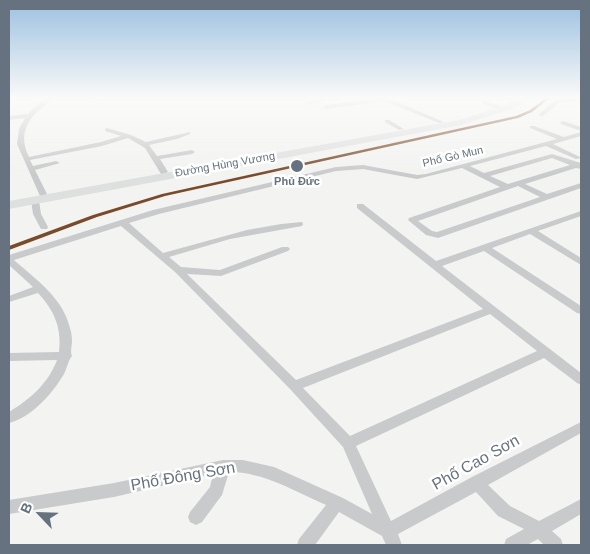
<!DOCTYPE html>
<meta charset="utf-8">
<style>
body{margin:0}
#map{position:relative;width:590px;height:554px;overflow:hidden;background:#f3f3f2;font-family:Arial,sans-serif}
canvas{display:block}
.frame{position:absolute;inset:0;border:10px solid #66727f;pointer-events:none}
.north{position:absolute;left:15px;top:489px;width:50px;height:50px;-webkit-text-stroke:4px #fff;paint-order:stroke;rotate:294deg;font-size:14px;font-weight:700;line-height:20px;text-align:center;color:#66727f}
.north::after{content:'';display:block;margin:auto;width:18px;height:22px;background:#66727f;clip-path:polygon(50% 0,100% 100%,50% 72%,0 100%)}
</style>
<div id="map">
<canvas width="590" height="554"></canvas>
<div class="frame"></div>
<div class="north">B</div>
</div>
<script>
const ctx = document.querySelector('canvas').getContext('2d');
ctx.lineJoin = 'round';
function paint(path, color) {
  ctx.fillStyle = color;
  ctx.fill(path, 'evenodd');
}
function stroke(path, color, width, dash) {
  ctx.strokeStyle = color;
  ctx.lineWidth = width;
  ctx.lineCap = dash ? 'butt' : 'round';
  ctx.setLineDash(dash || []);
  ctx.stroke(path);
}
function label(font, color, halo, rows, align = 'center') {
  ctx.font = font + ' Arial,sans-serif';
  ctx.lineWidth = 5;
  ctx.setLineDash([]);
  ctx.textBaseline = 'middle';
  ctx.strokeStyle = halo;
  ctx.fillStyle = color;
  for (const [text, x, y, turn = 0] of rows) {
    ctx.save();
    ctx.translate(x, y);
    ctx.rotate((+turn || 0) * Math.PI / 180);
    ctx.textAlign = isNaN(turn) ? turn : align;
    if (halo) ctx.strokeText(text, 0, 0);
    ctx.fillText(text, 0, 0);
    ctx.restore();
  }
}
const minor = new Path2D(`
 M49 98H55C34 113 15 128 29 157L101 142 121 136 105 131V129L107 128 131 135 146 142 190 132V134L177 139 149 145 157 156 192 150 195 152 192 154 160 159 168 172 164 174H161L145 148 128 138 102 146 30 160 33 166 56 161 60 163 35 170 47 194 43 196H40L17 144 19 129 25 118 9 120V116L28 114 38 104Z
 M91 98H98L102 100 99 102Z
 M322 98 326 99 307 105 304 103Z
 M379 98H388L444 122 439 123 384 101 326 109 323 107 326 105Z
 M505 98H512L517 100 514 102Z
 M581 98V101L560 102 543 116 538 115 557 99Z
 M485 101 500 106 501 107 498 109 483 104 482 103Z
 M385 120H389L404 129 399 130 385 122Z
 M563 121 581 127V131L561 124 560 123Z
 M530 126H534L564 137 581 132V136L553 144 580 157 581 158 576 159 546 146 470 166 484 173 552 154 581 163V169L576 168 525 184 547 194 581 183V188L438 238 426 235 408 220 409 218 500 187 462 168 417 179 363 169 336 171 159 214 129 223 163 253 247 230 281 224 302 222 303 224 302 226 230 239 169 257 181 267 220 270 282 247H288L290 249 288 251 221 276 187 274 296 380 483 309 357 208V204H363L436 261 581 211V216L538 231 581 258V265L530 234 492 248 581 306V314L577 313 484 251 442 266 581 373V385L577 383 544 358 356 446 391 521 472 477 581 422V433L488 485 510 506 539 521 581 499V514L552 531 561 539 563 545H544L538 539 527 545H504L506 539 524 529 498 516 476 492 398 534 402 545H386L382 536 339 512 315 545H297L299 539 326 505C294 491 264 472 229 472L222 495 202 522 196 525 190 522 188 517 190 512 210 487 213 474 114 497 9 514V500L114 483 223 460H243L274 467 343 498 372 514 343 447 290 389 175 272 121 226 14 260C34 278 62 297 69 325 71 330 72 336 72 341 72 346 70 351 72 356 68 361 67 368 64 374 52 394 32 417 9 423V412C30 399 48 384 57 360L9 361V353L59 352C62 328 54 310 38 293L9 302V296L33 287 9 265V255L153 210 336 167 363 165 417 175 426 174 557 139 530 128ZM552 158 570 165 508 184 490 176ZM518 186 540 197 437 232 432 231 418 221ZM490 314 537 351 350 436 303 388Z
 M32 198H38L39 200 41 214 48 227 47 229H41L33 214 31 200Z`);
const highway = new Path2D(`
 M521 98H531L512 109 461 125 9 209V201L459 120 506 105Z`);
const rail1 = new Path2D(`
 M546 98H550L532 112 518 118 165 196 97 217 9 250V246L93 215 162 194 516 116 530 110Z`);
const markers = [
 [297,166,7,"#66727f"]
];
const farStreetnames = [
 ["Phố Gò Mun",453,157,-13],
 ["Đường Hùng Vương",225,165,-10]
];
const farStopnames = [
 ["Phủ Đức",297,182]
];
const nearStreetnames = [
 ["Phố Cao Sơn",476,463,-29],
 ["Phố Đông Sơn",183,477,-10]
];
paint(minor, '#c9cacb');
paint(highway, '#dedfdf');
paint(rail1, '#7a4b2a');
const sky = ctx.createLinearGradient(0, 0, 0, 175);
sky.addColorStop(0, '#9cc0e0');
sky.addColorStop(0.56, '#fafaf9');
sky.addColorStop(1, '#fafaf900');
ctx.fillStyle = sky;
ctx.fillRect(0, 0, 590, 175);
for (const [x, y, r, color] of markers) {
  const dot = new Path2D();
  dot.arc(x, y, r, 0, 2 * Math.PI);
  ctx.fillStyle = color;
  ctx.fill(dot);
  stroke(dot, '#fff', 2);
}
label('11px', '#66727f', '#fff', farStreetnames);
label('bold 11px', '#66727f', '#fff', farStopnames);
label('16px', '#66727f', '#fff', nearStreetnames);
</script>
